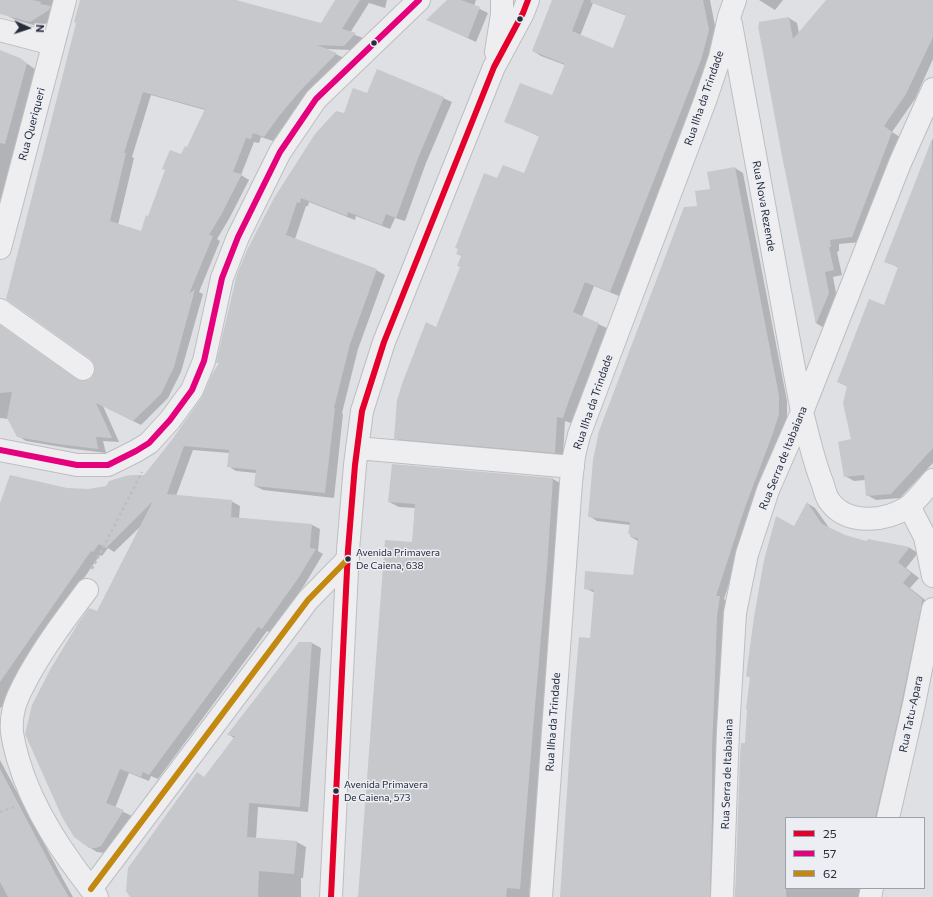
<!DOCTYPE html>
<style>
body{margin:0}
#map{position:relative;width:933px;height:897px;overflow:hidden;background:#dfe0e4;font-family:Commissioner,sans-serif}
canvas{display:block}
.legend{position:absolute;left:785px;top:817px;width:140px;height:72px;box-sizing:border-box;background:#eceef4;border:1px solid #9da1aa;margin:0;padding:5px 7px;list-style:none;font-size:12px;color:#272d3b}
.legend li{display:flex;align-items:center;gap:8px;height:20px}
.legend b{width:20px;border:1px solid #9da1aa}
.north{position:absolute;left:8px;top:8px;width:40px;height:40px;-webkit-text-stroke:3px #eceef4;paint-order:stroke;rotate:93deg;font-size:11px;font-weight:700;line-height:16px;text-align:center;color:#272d3b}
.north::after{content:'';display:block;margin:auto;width:14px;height:18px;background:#272d3b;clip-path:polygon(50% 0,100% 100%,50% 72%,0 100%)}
</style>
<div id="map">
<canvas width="933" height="897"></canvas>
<ul class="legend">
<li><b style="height:5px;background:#e4002b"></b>25</li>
<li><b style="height:5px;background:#e5007d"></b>57</li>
<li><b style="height:5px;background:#c3880f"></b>62</li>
</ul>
<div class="north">N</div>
</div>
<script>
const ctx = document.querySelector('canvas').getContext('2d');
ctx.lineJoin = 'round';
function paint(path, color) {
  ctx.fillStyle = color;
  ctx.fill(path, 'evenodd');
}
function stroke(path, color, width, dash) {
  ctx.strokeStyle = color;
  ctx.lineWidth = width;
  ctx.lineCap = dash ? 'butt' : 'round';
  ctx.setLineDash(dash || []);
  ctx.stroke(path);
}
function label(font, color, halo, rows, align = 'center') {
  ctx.font = font + ' Commissioner,sans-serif';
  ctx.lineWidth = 3;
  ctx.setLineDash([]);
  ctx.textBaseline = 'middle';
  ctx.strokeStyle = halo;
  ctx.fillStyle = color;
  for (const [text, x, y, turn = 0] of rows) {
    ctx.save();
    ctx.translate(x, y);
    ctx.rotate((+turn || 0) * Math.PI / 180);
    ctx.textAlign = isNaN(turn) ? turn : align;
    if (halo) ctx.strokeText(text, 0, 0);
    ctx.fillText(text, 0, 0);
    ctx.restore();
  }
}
const shadow = new Path2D(`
 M0 0H55L50 21 40 27 16 20 6 15 0 13Z
 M81 0H233L321 24 337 0H387L385 8 369 3 350 33 363 38 352 50 325 49 344 58 308 95 287 121 273 141 261 137 259 143 254 142 241 175 249 180 229 219 217 239 220 241 199 292 203 294 181 372 168 398 141 425 103 406 119 442 103 441 106 453 67 448 26 441 18 436 9 419 0 418V326L79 381H89L94 376 96 371 78 23ZM151 95 205 110 187 148 182 155 142 232 118 225 134 158 132 157Z
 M449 0H476L474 6 488 13 476 42 428 20Z
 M553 0H710L717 36 710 65 619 296 594 286 582 317 607 328 571 423 565 421 563 457 404 443 395 438 461 267 462 256 459 249 498 180 525 174 540 137 506 121 553 96 565 65 541 56 533 51ZM593 3 627 16 614 50 580 36Z
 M759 0H783L775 10Z
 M828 0H933V59L915 99 892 132 900 137 861 242 839 244V251L837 252 842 275 833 277 837 298 824 328 816 323 759 26 789 18 797 23 799 33Z
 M0 52 20 59 35 69 0 202Z
 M368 95 443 98 452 102 426 163 405 221 395 218 390 229 356 216 355 220 309 202 308 206H306L295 239 376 270 385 275 358 349 342 413 343 414 334 498 263 490 255 486 256 473 236 471 228 466 229 453 193 450 176 496 231 501 240 506 239 519 312 525 320 529 318 551 323 554 305 584 271 633 267 631 158 779 151 776 149 781 129 773 115 808 132 816 109 851 105 853 97 852 89 847 98 612 141 526 114 552 108 548 102 556 100 555 25 663 6 705 0 708V506L67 489 88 490 107 487 130 477 144 476 172 442 204 395 220 364 218 362 228 315 345 114Z
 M933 138V463L900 498 876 500 867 495 865 480 854 481 845 476 852 440 848 387 838 382 884 307 899 268 885 261Z
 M735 168 743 173 787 401V418L781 438 752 514 724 599 728 602 718 897H561L591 639 595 593 585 588 634 576 638 541 631 537 630 525 597 521 589 516 699 207 711 189Z
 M553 479 562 484 557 573 529 897H359L413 543 415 508 399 507 389 502Z
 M807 503 815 508 830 529 844 536 867 542 868 540 910 548 918 553 906 568 919 578 910 588 930 604 884 818H786V888H865L863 897H735L751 678 747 676 794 527Z
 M312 643 321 648 308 812 258 807 256 839 297 842 306 847 303 878H301V897H132L127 891 128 870 197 773 205 778 234 738 228 734Z
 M0 760 64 881 73 897H0Z`);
const building = new Path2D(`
 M0 0H32L41 2 40 4 51 6 49 10 30 22 0 14Z
 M80 0H236L321 23 335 0H360L342 29 356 33 344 46 317 45 337 53 300 91 279 116 264 137 253 133 251 139 246 138 233 172 242 174 221 215 209 235 213 236 189 294 195 289 174 367 161 394 133 421 96 403 112 438 96 437 98 449 58 444 17 437 7 418 12 392 0 393V325L76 379 82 381 89 380 93 376 95 371 94 364 90 359 6 299 76 23 74 22ZM143 92 205 109 187 147 185 146 181 154 170 150 162 169 165 170 148 216 146 215 141 231 110 221 126 153H124Z
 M447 0H461L480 7 468 38 426 20Z
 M552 0H584L572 31 613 48 626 15 590 2 591 0H703L709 30 701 60 610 292 585 282 573 312 599 323 569 400 563 418 557 417 555 453 394 439 397 400 403 381 426 322 436 327 460 267 457 266 461 256 456 254 458 249 455 248 484 173 497 178 503 165 524 173 539 136 504 122 520 83 552 95 565 64 532 51Z
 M826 0H933V37L906 94 884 126 892 132 852 237 830 240 831 247H829L834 270 825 272 829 293 816 324 782 156 758 26 759 25V22L789 17 793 39Z
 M0 50 20 58 27 63 5 144 0 143Z
 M377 69 444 97 418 158 396 218 386 214 382 225 348 212 347 216 301 198 300 203 297 202 286 235 377 269 350 344 334 408H335L325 493 254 486 256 470 227 467 229 450 184 446 167 494 232 500 231 517 312 524 310 548 316 549 297 580 262 629 258 627 149 775 143 772 141 777 120 769 106 803 124 810 101 846 96 848H89L74 837 62 817 25 734 32 705 51 668 79 622 89 608 97 611 153 501 106 548 99 544 93 552 91 551 0 682V503L10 475 67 488 88 489 106 486 109 481 129 475V476L131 475H144L171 441 202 397 212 374 219 363H216L237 274 248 248 274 198 315 134 336 111 344 113 353 88 367 93Z
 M932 139 933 448 891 494 866 496 864 475 844 477 838 442 851 439 843 403 847 386 837 382 869 299 884 305 898 267 884 262Z
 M735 167 779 396V414L773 433 744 510 716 596H720L717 617 714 701 712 747V817L710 897H560L571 731 579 637 590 638 594 590 584 589 585 571 633 575 638 538 630 537V534H628L630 522 588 517 593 460 599 431 684 207 697 206 695 191 710 189 707 172Z
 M392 464 553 478 547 567 533 729 520 889 507 888 506 897H358L385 540 412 542 415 504 388 502Z
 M807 502 822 524 845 535 866 541 868 539 910 547 898 562 911 573 903 583 922 599 921 608 898 719 875 818H786V897H735L740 757 741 743H745L747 709H746L750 677 746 676 754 617 764 560 776 516 794 526Z
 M299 642H312L300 807 249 803 247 837 297 841 294 874 259 871 258 897H130L126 891 128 868 197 772 204 777 235 736 227 735Z
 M0 769 56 875 69 897H8L0 882Z`);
const path = new Path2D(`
 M92 569 142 472
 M0 812 14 807`);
const minor = new Path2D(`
 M731 24 802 412C808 435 813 459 822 482 824 487 825 494 828 499 845 526 885 522 908 507 917 500 925 489 933 480
 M0 30 53 44
 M496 52 502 14V0
 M0 248 65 0
 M0 310 83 369
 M357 448 573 467
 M0 450 77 465H108L136 451 149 443 170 420 192 390 204 361 222 278 238 237 280 152 316 99 419 0
 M909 506 925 537 933 576
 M87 590C66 618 47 643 30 673 24 684 17 696 14 708 9 728 13 740 18 759 33 811 64 855 97 897
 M888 818 914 704 933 609
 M91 889 308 600 348 559
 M331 897 348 550 355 465 362 411 384 342 494 67 523 13 528 0
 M541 897 571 482 574 456 579 435 705 101 720 57 729 17 735 0
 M722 897 728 731 735 613 747 554 768 490 802 412 900 163 933 89
 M870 897 872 888`);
const bus1 = new Path2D(`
 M331 897 348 550 355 465 362 411 384 342 494 67 523 13 528 0`);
const bus2 = new Path2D(`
 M0 450 77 465H108L136 451 149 443 170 420 192 390 204 361 222 278 238 237 280 152 316 99 419 0`);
const bus3 = new Path2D(`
 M91 889 308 600 348 559`);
const markers = [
 [520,19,3.5,"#272d3b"],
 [374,43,3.5,"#272d3b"],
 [348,559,3.5,"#272d3b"],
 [336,791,3.5,"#272d3b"]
];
const busNames = [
 ["Avenida Primavera",356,553],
 ["De Caiena, 638",356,566],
 ["Avenida Primavera",344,785],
 ["De Caiena, 573",344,798]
];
const streetNames = [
 ["Rua Ilha da Trindade",704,98,-71],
 ["Rua Queriqueri",32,124,-75],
 ["Rua Nova Rezende",764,206,80],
 ["Rua Ilha da Trindade",593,402,-71],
 ["Rua Serra de Itabaiana",783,458,-68],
 ["Rua Tatu-Apara",911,714,-78],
 ["Rua Ilha da Trindade",553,722,-86],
 ["Rua Serra de Itabaiana",727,774,-88]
];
paint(shadow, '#0003');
paint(building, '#c7c8cc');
stroke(minor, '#bdbec2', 24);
stroke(path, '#bdbec4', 2.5, [3, 3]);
stroke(minor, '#eeeef0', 22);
stroke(bus1, '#e4002b', 6);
stroke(bus2, '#e5007d', 6);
stroke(bus3, '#c3880f', 6);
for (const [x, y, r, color] of markers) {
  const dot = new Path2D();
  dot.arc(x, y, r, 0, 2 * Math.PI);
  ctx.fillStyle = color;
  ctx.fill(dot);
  stroke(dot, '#eceef4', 1.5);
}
label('10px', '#272d3b', '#eceef4', busNames, 'left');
label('11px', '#272d3b', '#eceef4', streetNames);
</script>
